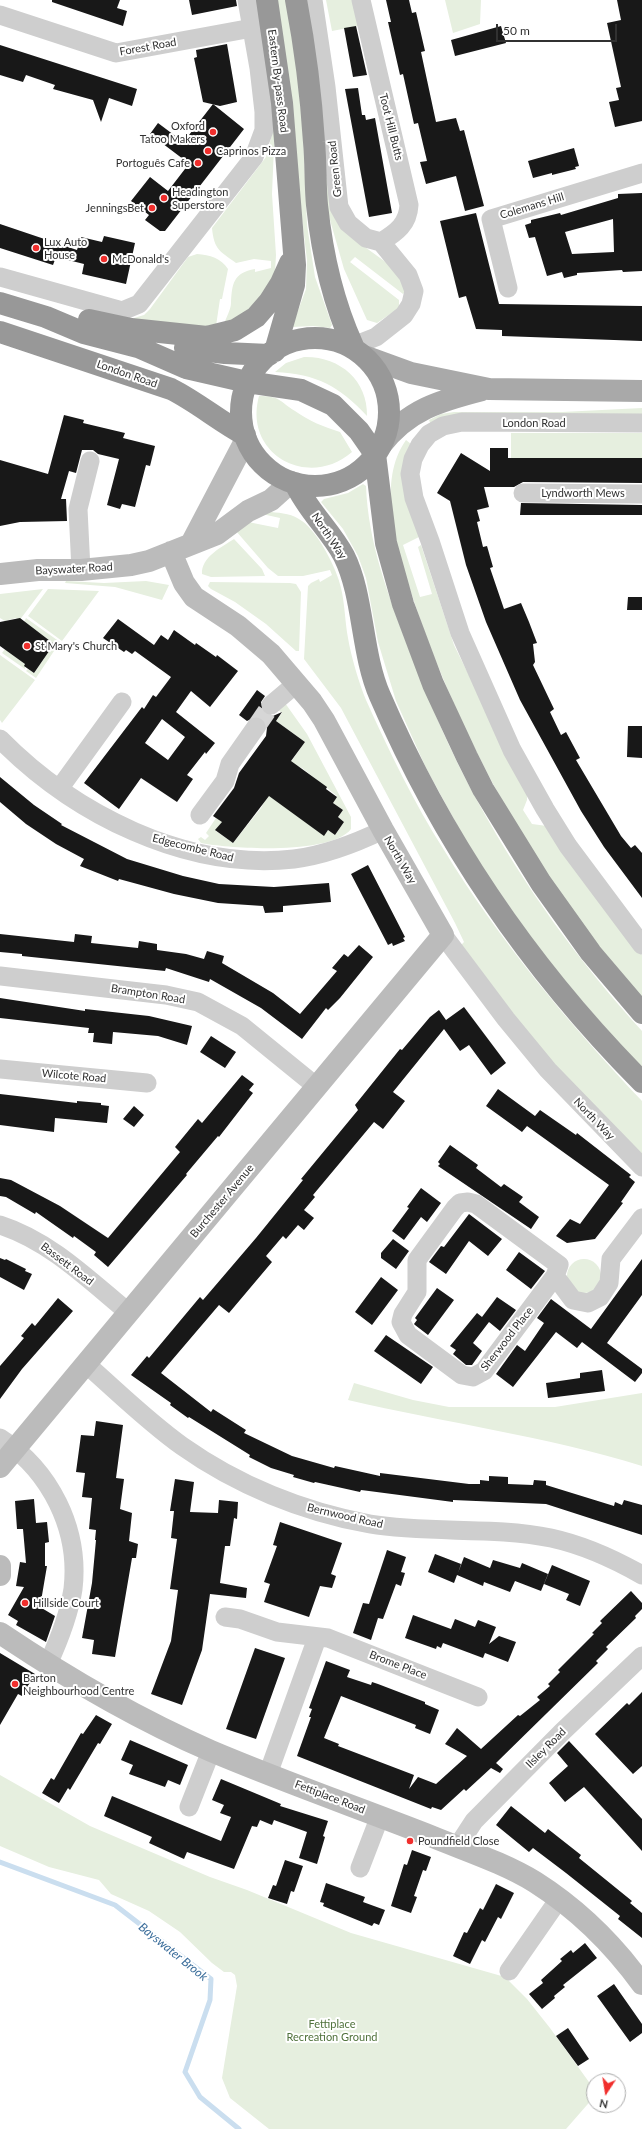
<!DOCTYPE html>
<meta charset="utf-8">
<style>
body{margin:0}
#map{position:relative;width:642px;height:2129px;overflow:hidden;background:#fff;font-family:Lato,sans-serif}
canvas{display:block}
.north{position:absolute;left:586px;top:2073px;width:40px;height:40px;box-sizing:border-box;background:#fff;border:1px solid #adadad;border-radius:50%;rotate:192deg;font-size:11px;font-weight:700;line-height:16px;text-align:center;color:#313131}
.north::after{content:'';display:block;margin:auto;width:14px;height:18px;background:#f02e2c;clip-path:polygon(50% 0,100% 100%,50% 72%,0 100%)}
.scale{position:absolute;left:496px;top:24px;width:121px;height:18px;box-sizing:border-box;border:2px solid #313131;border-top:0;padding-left:5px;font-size:12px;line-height:14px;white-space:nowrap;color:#313131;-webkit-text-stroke:3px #fff;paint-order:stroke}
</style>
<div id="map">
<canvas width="642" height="2129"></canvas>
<div class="north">N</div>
<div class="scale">50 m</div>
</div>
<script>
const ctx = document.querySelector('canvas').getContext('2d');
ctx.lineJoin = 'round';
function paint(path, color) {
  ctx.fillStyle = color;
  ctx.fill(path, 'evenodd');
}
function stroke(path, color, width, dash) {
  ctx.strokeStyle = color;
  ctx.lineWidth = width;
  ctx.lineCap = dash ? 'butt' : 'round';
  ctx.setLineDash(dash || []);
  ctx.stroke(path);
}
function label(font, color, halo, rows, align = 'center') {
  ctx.font = font + ' Lato,sans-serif';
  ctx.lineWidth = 4;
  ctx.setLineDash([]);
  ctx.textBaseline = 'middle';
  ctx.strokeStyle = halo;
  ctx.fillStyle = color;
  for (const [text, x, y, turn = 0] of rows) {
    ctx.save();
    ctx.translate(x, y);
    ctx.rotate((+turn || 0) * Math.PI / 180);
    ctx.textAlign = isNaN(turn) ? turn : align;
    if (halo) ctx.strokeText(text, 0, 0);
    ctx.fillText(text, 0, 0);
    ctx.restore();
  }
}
const green = new Path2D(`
 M275 0H287L296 60 303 131 307 225 315 277 332 325 330 328 313 326 292 327 306 289 307 260Z
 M309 0 325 124 358 242 387 263 402 277 405 292 403 294 355 257 350 262 399 300V308L377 323 367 320 344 269 328 213Z
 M326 0H352L358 26 332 31Z
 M445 0H481L480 24 453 33Z
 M275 123 272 194 276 255 275 272 270 285 249 311 224 324C226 318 231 309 231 303 232 284 233 273 255 269V272L271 268V261L254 259 236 263C220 251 214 250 212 228L266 157Z
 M197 254C210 255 221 258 228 269L222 299H220L216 326 206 327 134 320V318L144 315 150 309 188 257Z
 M304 357C339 356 368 380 367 416 339 386 317 374 275 372L286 363Z
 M259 396C280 396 279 401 295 411 309 421 324 427 340 432L352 452C308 490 243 454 259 396Z
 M642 408V417L431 425 429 420 441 414 454 412H562Z
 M511 433H642V459L511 458Z
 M406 440 411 444 419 537 403 545 420 597 432 594 418 547 421 545 454 645 527 793V800L523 810 532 824 547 826 603 907 642 955V998C629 983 613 969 601 954 519 843 451 718 409 586 396 543 377 481 406 440Z
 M363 484 366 486C368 542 388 594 407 645 428 699 451 754 479 804 524 886 579 962 642 1031V1070L545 958 473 854 426 768 396 701 378 642 366 578 358 556 343 529 321 502 324 499 348 493Z
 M271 512C282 513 293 514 302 521 318 532 337 569 341 588 345 605 345 622 348 638 351 656 359 683 366 700 389 751 414 803 444 850 498 939 570 1025 642 1101V1159L529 1037 461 945 464 942 455 923 341 708 304 659 308 586 311 583 319 579 320 582 332 575 330 570 303 576H278L268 568 236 531 248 522 278 528 280 518 262 514Z
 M234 539 262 569 265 576 211 577 202 574C201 557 222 547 234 539Z
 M66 581 104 583 146 581 169 585 162 600 115 587 65 583Z
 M210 582 290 583 296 584 301 592 299 651H296L266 624 235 602 211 589 208 586Z
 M43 589 19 621 16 618 5 621 0 618V594Z
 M48 589 99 591 62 641 28 616Z
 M26 618 60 642 36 678 26 671 28 669 34 673 54 644 24 622Z
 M5 649 25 664V669L2 653Z
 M0 655 35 680 2 723 0 720Z
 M285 703 307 734 351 817V829C331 855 231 849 201 843L198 839 201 837 205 840 209 836 206 833 216 818 222 822 216 831 233 843 261 808 269 793 324 835 328 830 335 835 344 822 338 817 343 810 333 803 337 796 302 768 290 763 305 742 276 721 282 713 277 709Z
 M567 1276a17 17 0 1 1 34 0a17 17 0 1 1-34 0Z
 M354 1383 413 1400 449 1407H555L642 1393V1466C546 1436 446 1423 348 1400Z
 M0 1775 90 1826 210 1877 247 1890 351 1933 505 1977 527 1999 550 2028 594 2089V2097L566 2129H269L230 2098 222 2078 237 1986 235 1975 231 1972H224L212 1963 180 1932 149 1911 111 1894 99 1880 49 1867 0 1846Z`);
const stream = new Path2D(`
 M0 1862 115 1905 211 1979 210 2000 185 2072 200 2097 239 2129`);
const building = new Path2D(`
 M52 0H120L117 8 127 11 123 26 52 2Z
 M189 0H236L237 6 192 15Z
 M386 0H409L412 13 416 12 425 51 421 52 436 122 456 118 460 131 464 130 484 206 465 211 456 176 426 184 420 162 427 161 418 123 414 124 403 74 400 75 388 22H391Z
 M617 0H642V121L615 127 609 102 619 100 616 88 621 87 607 23 621 20Z
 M356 26 367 75 353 77 344 28Z
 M501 26 506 43 455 56 451 40Z
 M227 44 237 102 220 106 203 102 194 58 197 57 196 50Z
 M0 45 137 89 132 106 109 98 101 122 93 100 53 89 55 85 26 75 23 82 0 75Z
 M358 88 362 115H365L366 120 375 118 392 213 369 217 345 89Z
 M213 104 244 129 165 231H160L145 220 149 215 131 201 150 177 168 191 188 165 181 160 183 159 150 134 158 123 182 141 188 133 189 135Z
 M574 148 579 166 575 167 576 169 552 175V173L533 178 528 161Z
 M642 193V271L623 272 622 270 577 273V275L564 278 562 272 547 276 535 237 529 238 525 225 531 223V220L560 213 561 215 618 198V194ZM613 219 614 252 572 254 565 232Z
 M476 213 499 304 642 306V341L502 336V330L476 329 466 296 459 298 440 221Z
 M0 224 77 250 81 237 102 242 104 236 135 243 126 284 82 274 84 264 56 257 53 265 0 248Z
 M64 415 84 420 83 423 125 433 123 438 155 446 150 466 146 465 135 507 122 504 120 509 107 505 119 459 98 454 93 450H82L76 473 69 471 61 499H66L67 521 20 522 0 526V460L48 474Z
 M490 448H508V458H642V483L523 482 514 487H484L489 507 477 510 480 521 477 522 483 547 487 546 493 567 490 568 504 609 521 603 529 622 537 643 533 644 535 662 533 665 554 709 550 712 561 735 566 732 580 758 576 760 621 836 631 848 635 845 642 853V898L604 847 581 811 520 700 486 622 466 565 450 501 437 493 461 453 490 471Z
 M521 503 642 505V515H520Z
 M628 597H642V610H627Z
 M20 618 54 644 34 673 24 666 25 664 0 646V622Z
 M118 619 154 645 161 635 168 640 174 630 195 645 196 643 216 657 217 655 238 671 210 707 191 691 176 712 215 743 206 754 205 752 187 775 193 779 177 802 141 778 119 809 84 783 142 707 144 709 153 695 156 697 171 677 135 651 132 654 126 650 124 652 103 638ZM162 719 185 737 168 760 145 743Z
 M257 690 265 696 261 702 263 712 273 716 282 712 276 721 305 742 291 761 327 787 326 789 337 797 333 803 343 810 338 817 344 822 335 835 328 830 324 836 269 796 233 843 215 830 222 822 213 816 234 788 239 773 266 736 267 728 263 718 257 716 247 721 239 715Z
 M628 726H642V758L627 757Z
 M0 777 34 805 62 824 61 825 127 859 183 876 219 884 274 887 329 883 331 902 283 906V912L265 913 263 906 218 903 174 894 119 879 118 881 80 866 84 859 56 844 26 824 0 802Z
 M368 865 405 937 403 938 405 941 393 946 392 943 388 945 351 874Z
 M0 934 74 942 75 934 92 936 91 943 138 948 139 941 157 944V950L186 954 204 959 207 951 224 956 222 963 273 993 300 1014 337 971 332 968 344 954 348 957 359 945 373 957 340 998 328 1010 326 1008 302 1039 261 1008 210 979 209 982 166 968 165 971 22 956V954L0 952Z
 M0 998 85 1011V1009L149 1016 192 1026 187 1045 158 1036 113 1032 112 1044 93 1042 94 1033H88L89 1028 0 1018Z
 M464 1007 506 1063 491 1075 469 1045 460 1051 444 1029 393 1092 405 1101 383 1129 374 1122 313 1195 315 1197 304 1210 314 1218 304 1230 298 1225 286 1239 283 1236 266 1256 272 1262 229 1313 219 1305 161 1373 211 1412 213 1409 246 1430 244 1433 292 1456 334 1468 335 1466 380 1476V1473L469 1484H480V1480L489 1481V1476L508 1477V1484L533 1485 534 1480 546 1481V1485L614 1506 615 1502 622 1505 624 1500 642 1505V1535L546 1504 453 1500V1502L369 1491 361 1490 360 1492 315 1482 314 1483 293 1477 294 1475 271 1468 249 1457 250 1455 242 1450 189 1417 188 1418 170 1405 171 1403 131 1375 147 1356 149 1358 200 1297 203 1300 256 1238 303 1180 301 1179 358 1110 355 1105 400 1049 402 1050 430 1017 439 1010 446 1020Z
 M211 1036 236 1052 225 1068 200 1052Z
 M242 1075 254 1084 249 1090 253 1093 219 1137 218 1136 186 1174 187 1175 108 1267 94 1255 96 1252 74 1236 73 1238 36 1212 35 1214 6 1197 0 1196V1178L11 1180 60 1206 108 1238 180 1152 175 1147 198 1119 202 1123Z
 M498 1089 535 1116 540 1110 576 1135 577 1133 631 1175 629 1177 635 1182 621 1202 623 1203 595 1239 567 1243 556 1236 570 1219 580 1224 609 1185 527 1126 522 1132 486 1106Z
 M0 1094 77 1103V1101L101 1103V1105L109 1106 107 1123 55 1118 54 1132 0 1125Z
 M134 1106 144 1115 134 1127 123 1119Z
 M450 1145 478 1165 476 1168 501 1187 504 1184 523 1197 519 1202 539 1217 531 1229 438 1166 440 1164 438 1162Z
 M421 1188 441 1203 427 1222 421 1217 404 1240 392 1231 409 1208 407 1207Z
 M469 1214 502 1239 488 1256 469 1241 446 1274 429 1262 441 1246 444 1247Z
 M393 1239 409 1251 396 1269 381 1258V1253Z
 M519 1252 545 1271 531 1289 506 1270Z
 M0 1258 5 1260 6 1259 26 1269 25 1271 32 1274 24 1290 0 1277Z
 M642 1259V1295L607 1343 642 1369V1373L635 1382 582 1342 577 1348 556 1332 513 1387 496 1374 517 1345 525 1351 544 1323 537 1318 551 1299 591 1329Z
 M381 1277 398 1290 372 1325 355 1312Z
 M437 1288 454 1300 428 1335 415 1325 414 1324 417 1320 415 1318Z
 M497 1297 516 1310 500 1331 489 1322 473 1343 482 1351 472 1365H466L453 1354 456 1350 450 1346 477 1313 482 1317Z
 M58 1298 73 1311 22 1369 0 1399V1366L24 1338 21 1336 32 1323 35 1326Z
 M386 1335 433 1367 421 1384 374 1351Z
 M602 1370 605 1391 548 1398 546 1383 580 1378V1373Z
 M96 1421 123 1425 116 1478 124 1479 120 1509 132 1513 129 1541 138 1544 136 1558H132L115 1657 92 1654 94 1640 82 1638 92 1583 96 1540H95L96 1530 89 1529 92 1498 82 1497 85 1473 76 1472 81 1435 94 1436Z
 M175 1479 194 1482 190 1512 218 1513 219 1500 238 1502 237 1519 234 1518 230 1546H225L220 1583 247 1588 246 1598 210 1594 202 1650 182 1705 151 1694 171 1641 178 1590 170 1589 177 1539 171 1538 174 1511H170Z
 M34 1499 36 1523 47 1522 49 1542 45 1543V1566H47L40 1607 55 1616 46 1642 16 1625 18 1621 8 1615 24 1587 16 1586 20 1562 26 1563 23 1529H17L15 1501Z
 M280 1522 342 1543 331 1574 336 1576 332 1588 320 1586 309 1617 264 1602 270 1584 264 1582 277 1546 273 1545Z
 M387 1550 406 1557 401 1572 405 1573 401 1586 396 1584 383 1619 378 1618 371 1640 353 1633 363 1603 369 1604Z
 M435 1554 461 1564 458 1573 464 1557 490 1568 493 1560 520 1568 522 1563 548 1574 541 1591 515 1581 510 1592 484 1582 483 1586 457 1575 454 1583 428 1572Z
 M552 1565 590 1581 580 1606 566 1600 569 1594 544 1584Z
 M631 1591 642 1603V1609L635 1616 636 1618 606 1647 608 1649 596 1661 598 1663 496 1763 503 1769 500 1773 491 1768 466 1791 464 1789 441 1810 432 1807 431 1809 297 1756 311 1717H309L312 1709 309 1708 326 1661 350 1670 347 1677 371 1685 372 1682 378 1684 425 1702V1704L439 1710 430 1734 415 1728 416 1725 341 1696 324 1738 339 1744 338 1746 414 1775 409 1789 418 1777 436 1784 467 1756 445 1744 457 1728 481 1749 518 1715 520 1716 540 1700 537 1697 550 1686 548 1684 560 1672 558 1670 594 1634 592 1633 602 1623 600 1621Z
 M413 1615 451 1629 455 1619 475 1627 478 1620 496 1627 489 1644 499 1636 516 1642 508 1662 485 1653 483 1658 443 1643 441 1648 437 1646 436 1649 405 1638Z
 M255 1648 285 1658 256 1739 226 1729Z
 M0 1653 35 1674 22 1696 18 1694 0 1725Z
 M642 1692V1766L633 1774 595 1734 627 1703 629 1705Z
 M96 1715 112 1724 100 1744 98 1743 70 1790 68 1788 59 1803 42 1793 51 1778 54 1780 81 1733 83 1734Z
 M130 1740 188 1765 180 1785 168 1780 165 1787 129 1774 133 1765 121 1760Z
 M569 1741 642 1819V1851L584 1787 565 1802 549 1783 568 1766 557 1753Z
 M221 1779 281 1804 280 1806 328 1821 323 1836 325 1837 317 1864 299 1858 307 1832 274 1820 272 1825 260 1820 257 1827 252 1826 234 1869 187 1852 184 1859 149 1843 152 1837 104 1816 112 1796 221 1841 231 1817 220 1813 224 1805 212 1800Z
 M511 1806 545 1833 548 1829 581 1855 579 1858 632 1901 630 1903 642 1913V1938L618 1919 620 1916 566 1873 533 1848 529 1852 496 1825Z
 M412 1850 431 1857 426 1871 423 1870 414 1896 417 1897 411 1913 391 1906 404 1864 407 1865Z
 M285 1860 303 1866 294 1892 291 1891 287 1904 268 1898 273 1885 276 1886Z
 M326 1883 365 1897 363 1902 385 1910 379 1925 374 1923 372 1926 323 1906 324 1903 320 1902Z
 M496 1884 514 1893 501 1919 498 1917 485 1942 482 1940 470 1964 453 1956 464 1932 467 1933 480 1908 483 1910Z
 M585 1943 597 1958 563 1985 565 1987 554 1996 555 1998 542 2009 529 1994 543 1983 541 1980 562 1961 560 1959 571 1950 573 1953Z
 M614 1984 642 2024V2033L630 2042 597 1996Z
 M568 2028 589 2059 578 2066 556 2036Z`);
const streetTunnel = new Path2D(`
 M256 727 271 705`);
const street = new Path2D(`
 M313 0 326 87 339 207 348 223 366 238 381 242 408 275 414 291 411 304 404 315 376 337 353 346
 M361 0 409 205C408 224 397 232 381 242
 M0 15 116 53 252 28
 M0 277 122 311 139 304 254 157 264 130V112L259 68 247 0
 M508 288 491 219 642 173
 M642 423 462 422 443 426 429 434 420 445 413 459 410 474 414 498 430 541 460 633 512 750 545 809 568 846 642 945
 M523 493 642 494
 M81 570 78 509 90 461
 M271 705 297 683
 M0 739C74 814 186 871 294 859 326 855 354 844 383 830
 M59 789 122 702
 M200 815 225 781 230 764 256 727
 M443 935 506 1019 548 1070 642 1167
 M0 976 166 995 198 1002 242 1026 317 1087
 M0 1069 147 1083
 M468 1202 476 1204 559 1265 555 1276 484 1371 473 1377 462 1375 408 1335 401 1322 403 1314 417 1292V1260L455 1208 460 1203Z
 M0 1225C50 1241 89 1280 129 1313
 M555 1276 573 1300 588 1303 600 1297 609 1283 611 1259 642 1218
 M86 1364C117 1391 147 1421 182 1446 237 1485 303 1512 370 1524 430 1534 492 1526 551 1538 583 1545 614 1559 642 1575
 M0 1438C50 1470 80 1529 73 1589 69 1615 59 1640 48 1664
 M225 1617 240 1619 277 1632 328 1638 478 1697
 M268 1774 317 1638
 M189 1807 211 1751
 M457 1847 474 1821 561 1733 642 1656
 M360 1868 380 1816
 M509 1971 559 1899`);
const secondary = new Path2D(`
 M192 542 246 439
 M0 574 38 570H81L131 565 149 561 217 534 248 511 271 500 291 482
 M0 1467 443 935 383 830 324 720 312 702 271 654 238 626 194 597 184 583 171 552
 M0 1566V1575
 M0 1633C67 1678 137 1719 211 1751 284 1782 359 1808 433 1837 467 1851 504 1863 535 1882 576 1908 613 1944 642 1984`);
const primary = new Path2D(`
 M367 357 411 373 489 389 642 391
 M381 445C408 410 439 401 482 390`);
const highway = new Path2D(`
 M267 0 282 103 295 265 294 285 275 351
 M296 0C305 47 311 94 314 142 316 163 315 184 317 205 322 253 333 302 353 346
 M0 303 46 317 84 333 138 347 186 368 247 382 301 390 333 405 359 431 375 454 386 543 403 604 433 684 467 757 483 789 541 883 591 953 642 1013
 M89 320 131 329 207 337 235 330 256 317 269 302 281 283 290 263
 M0 332 171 389C197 402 219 421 245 435
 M241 412a74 74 0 1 1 148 0a74 74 0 1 1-148 0Z
 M185 348 225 353 269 355
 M295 483C307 510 330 530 344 556 364 596 361 653 380 696 442 840 532 971 642 1082`);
const markers = [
 [213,132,4,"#f02e2c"],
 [208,151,4,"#f02e2c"],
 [198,163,4,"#f02e2c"],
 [164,198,4,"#f02e2c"],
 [152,208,4,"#f02e2c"],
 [36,248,4,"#f02e2c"],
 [104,259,4,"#f02e2c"],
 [27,646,4,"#f02e2c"],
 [25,1603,4,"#f02e2c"],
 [15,1684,4,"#f02e2c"],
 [410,1841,4,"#f02e2c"]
];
const streetNames = [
 ["Forest Road",148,47,-10],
 ["Eastern By-pass Road",278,81,83],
 ["Toot Hill Butts",391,127,76],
 ["Green Road",335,169,-96],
 ["Colemans Hill",532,206,-17],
 ["London Road",127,374,19],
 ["London Road",534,423],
 ["Lyndworth Mews",583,493],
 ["North Way",329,536,56],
 ["Bayswater Road",74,569,-3],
 ["Edgecombe Road",193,848,14],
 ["North Way",400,860,60],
 ["Brampton Road",148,994,9],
 ["Wilcote Road",74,1076,5],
 ["North Way",594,1119,46],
 ["Burchester Avenue",222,1201,-50],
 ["Bassett Road",67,1264,37],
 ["Sherwood Place",507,1339,-52],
 ["Bernwood Road",345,1516,13],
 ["Brome Place",398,1665,21],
 ["Ilsley Road",546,1748,-45],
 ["Fettiplace Road",330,1797,21]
];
const poiNames = [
 ["Oxford",205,126,"right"],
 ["Tatoo Makers",205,139,"right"],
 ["Caprinos Pizza",216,151],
 ["Portoguês Cafe",190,163,"right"],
 ["Headington",172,192],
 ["Superstore",172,205],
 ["JenningsBet",144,208,"right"],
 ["Lux Auto",44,242],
 ["House",44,255],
 ["McDonald's",112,259],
 ["St Mary's Church",35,646],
 ["Hillside Court",33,1603],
 ["Barton",23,1678],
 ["Neighbourhood Centre",23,1691],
 ["Poundfield Close",418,1841]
];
const parkNames = [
 ["Fettiplace",332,2024],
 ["Recreation Ground",332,2037]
];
const waterNames = [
 ["Bayswater Brook",173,1952,39]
];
paint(green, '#e6efdf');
stroke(stream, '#cadeef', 5);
paint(building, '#181818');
stroke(streetTunnel, '#d6d6d6', 19, [19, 10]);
stroke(street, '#cecece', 19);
stroke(secondary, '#bbb', 22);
stroke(primary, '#a9a9a9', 22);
stroke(highway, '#989898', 22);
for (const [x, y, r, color] of markers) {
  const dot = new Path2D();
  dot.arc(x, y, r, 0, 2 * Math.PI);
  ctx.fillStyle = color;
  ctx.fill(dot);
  stroke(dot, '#fff', 1.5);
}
label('11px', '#313131', '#fff', streetNames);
label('11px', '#313131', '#fff', poiNames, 'left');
label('11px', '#4f713b', '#fff', parkNames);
label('italic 12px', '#396c9a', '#fff', waterNames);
</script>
